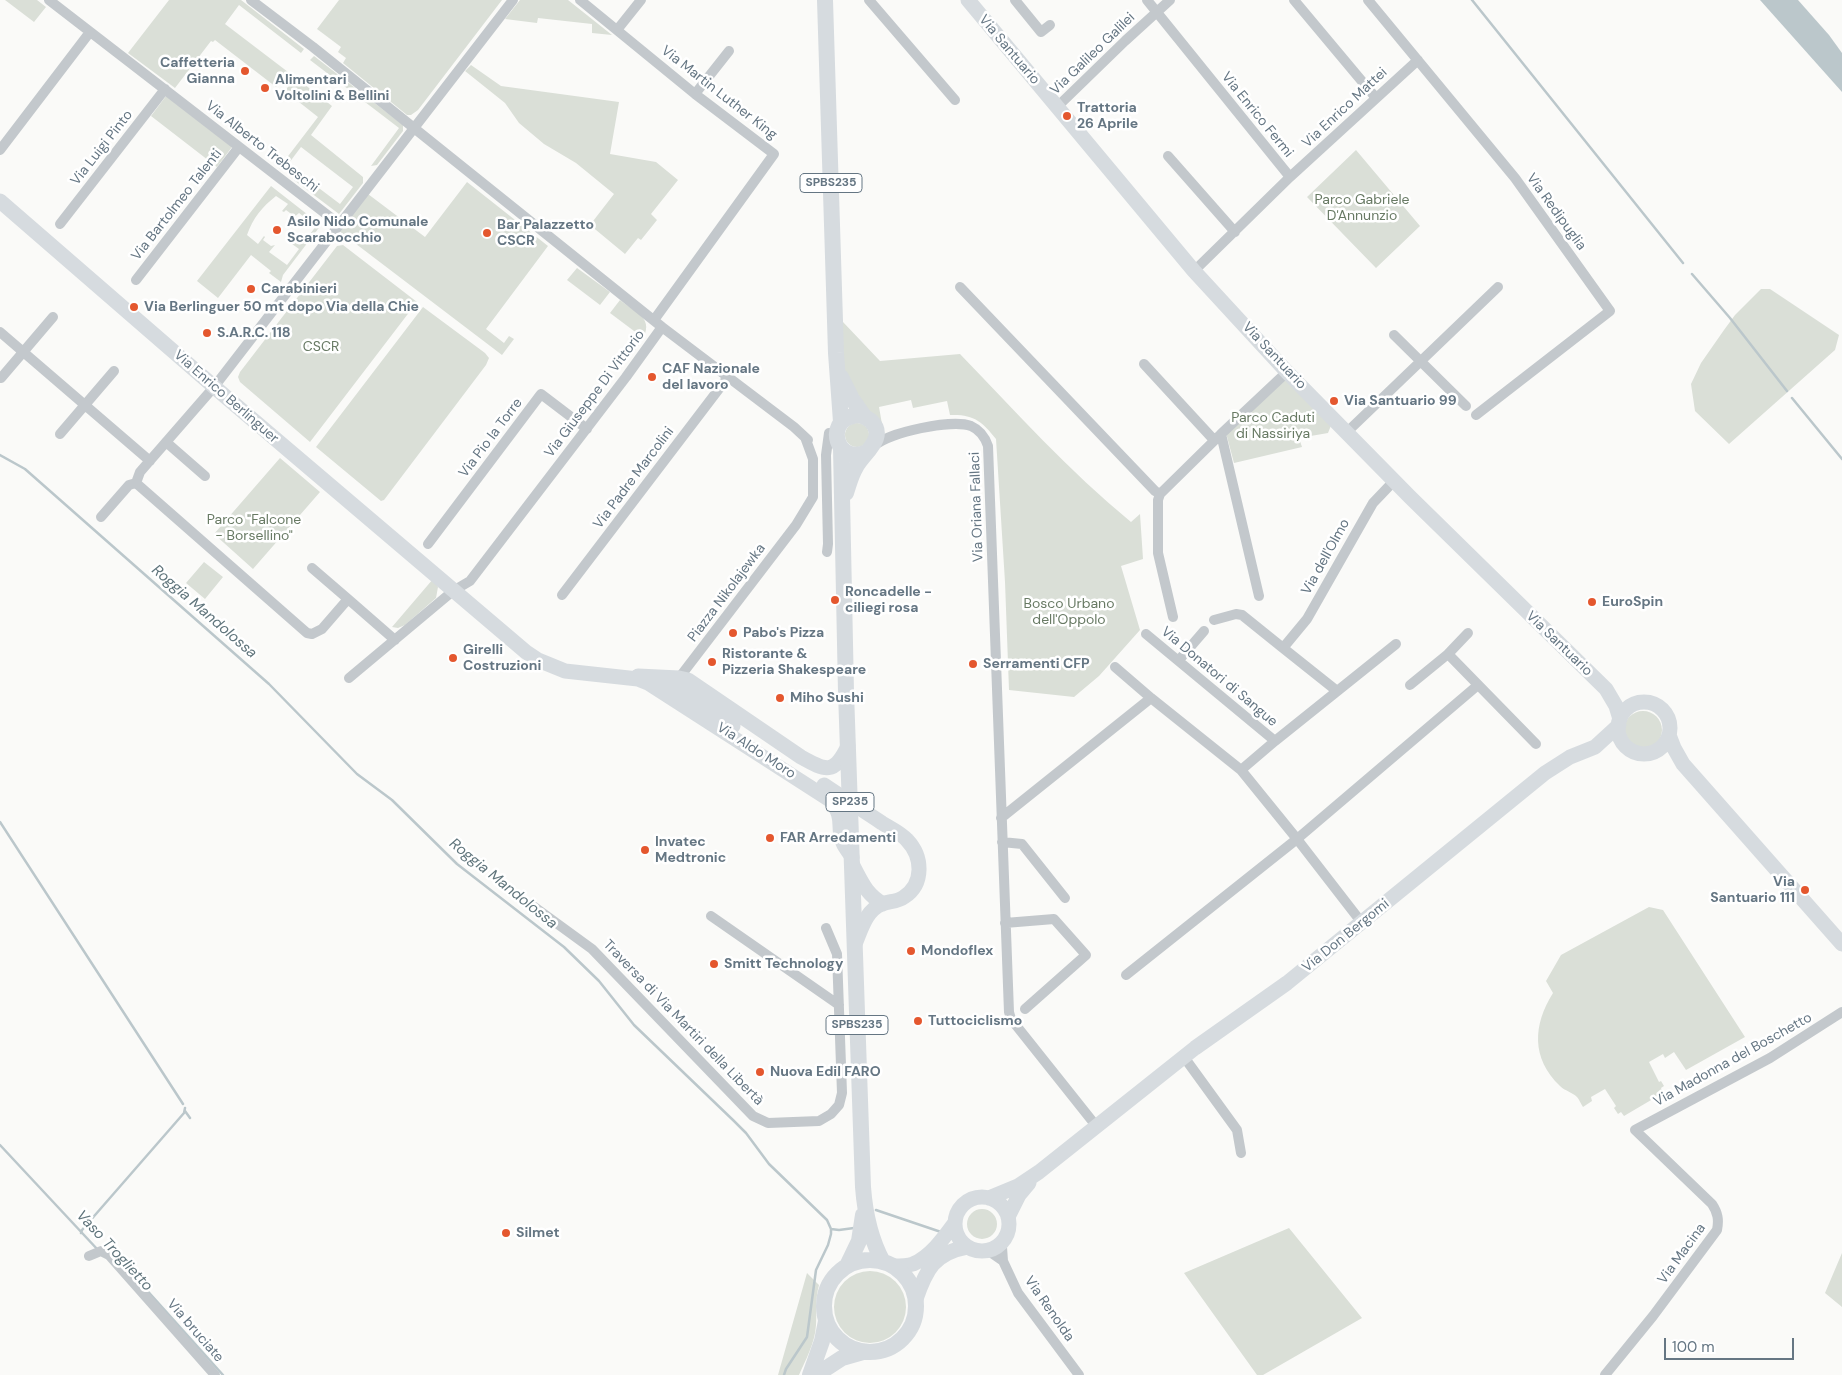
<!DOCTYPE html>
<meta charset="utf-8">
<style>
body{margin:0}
#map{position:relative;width:1842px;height:1375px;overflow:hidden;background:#fafaf8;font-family:"DM Sans",sans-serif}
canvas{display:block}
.scale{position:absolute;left:1664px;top:1338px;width:130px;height:22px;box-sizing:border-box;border:2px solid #657683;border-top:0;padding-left:6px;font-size:15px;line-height:18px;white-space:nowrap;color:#657683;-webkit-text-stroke:4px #fff;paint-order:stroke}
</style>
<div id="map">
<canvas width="1842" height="1375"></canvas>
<div class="scale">100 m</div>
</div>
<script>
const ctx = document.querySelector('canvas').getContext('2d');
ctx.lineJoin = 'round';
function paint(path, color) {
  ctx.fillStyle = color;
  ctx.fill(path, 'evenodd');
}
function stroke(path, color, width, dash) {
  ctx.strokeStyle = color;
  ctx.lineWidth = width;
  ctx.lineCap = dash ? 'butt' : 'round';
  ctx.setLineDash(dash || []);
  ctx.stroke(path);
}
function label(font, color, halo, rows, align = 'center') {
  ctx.font = font + ' "DM Sans",sans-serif';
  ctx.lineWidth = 5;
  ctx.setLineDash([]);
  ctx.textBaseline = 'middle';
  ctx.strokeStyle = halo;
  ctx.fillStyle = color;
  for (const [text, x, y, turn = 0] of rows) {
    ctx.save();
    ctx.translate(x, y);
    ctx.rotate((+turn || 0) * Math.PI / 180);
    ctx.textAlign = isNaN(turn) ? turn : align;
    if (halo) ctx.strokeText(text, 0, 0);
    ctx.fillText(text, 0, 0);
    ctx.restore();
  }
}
const green = new Path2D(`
 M5 0H37L46 7 34 22Z
 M169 0H241L304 49 301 53 239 5 225 24 288 72 276 87 215 40 213 42 211 41 175 88 128 53Z
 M339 0H502L418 110 411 115H407L343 63 346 58 338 52 341 47 317 29Z
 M520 0H568L612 35 592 33V24L538 18 537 23 505 19Z
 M314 56 403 125V131L377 165 371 166 399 128 310 60Z
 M471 65 501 86 619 102 610 154 656 162 678 180 651 214 657 220 641 240 638 238 625 254 590 225 614 194 576 163 544 144 519 123 505 103 465 71Z
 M295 77 332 106 311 135 363 177V183L339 214 294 180 293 172 295 170 340 204 353 187 301 147 283 171 279 168 318 117 285 91Z
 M166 96 232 147 217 167 151 116Z
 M1356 150 1420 226 1376 268 1307 197Z
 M467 182 548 246 486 329 504 343 509 336 514 339 502 355 339 231 368 194 425 237Z
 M271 186 321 225 283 275 281 282 269 273 271 271 251 255 218 298 197 281ZM276 196 288 204 282 211 284 212 286 210 294 216 292 219 299 213 316 226 305 241 298 236 292 244 299 249 287 265 269 252 275 245 271 246 263 240 265 237 264 236 258 244 247 235C253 218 262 207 276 196Z
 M343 245 417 302 310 442 240 382 238 377 240 372 337 246Z
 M577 268 610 292 600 305 567 280Z
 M1761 289H1770L1839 335 1835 350 1729 444 1695 411 1691 384 1701 363 1724 330 1735 315Z
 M620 300C627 306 637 311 643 318 655 333 630 355 622 366L617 362 638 334 610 313Z
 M423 307 485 353 489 358 486 365 384 500 381 501 316 447Z
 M843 322 880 361 960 354C1016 412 1069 471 1131 522L1140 514 1143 559 1121 566 1140 630 1099 676 1074 697 1009 690 1005 582 996 439C982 421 973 414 950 415L947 401 913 408 911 400 879 407 882 424 868 412 843 368Z
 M1287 378 1332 423 1328 433 1299 438 1302 447 1234 463 1226 433Z
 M845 435a12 12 0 1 1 24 0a12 12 0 1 1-24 0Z
 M280 458 320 492 253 569 214 534Z
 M204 562 223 577 205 599 186 583Z
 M433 579 438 587 436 598 405 625 398 628 392 627Z
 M1624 730a19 19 0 1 1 38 0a19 19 0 1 1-38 0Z
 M1649 907 1663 910 1745 1037 1686 1070 1674 1052 1665 1058 1663 1054 1649 1062 1659 1082 1661 1081 1664 1086 1661 1088 1663 1093 1624 1116 1621 1112 1618 1114 1614 1108 1616 1106 1605 1089 1591 1097 1592 1101 1583 1107C1581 1104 1579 1099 1577 1097 1572 1092 1565 1091 1560 1086 1531 1058 1533 1025 1553 993L1546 981 1561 955Z
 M967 1224a15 15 0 1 1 30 0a15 15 0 1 1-30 0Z
 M1289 1228 1362 1318 1263 1375H1257L1184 1273Z
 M1842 1253V1307L1825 1293Z
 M834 1307a36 36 0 1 1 72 0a36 36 0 1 1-72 0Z
 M807 1273 819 1285C815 1299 817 1311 816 1325 815 1343 806 1359 799 1375H778Z`);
const water = new Path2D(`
 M1760 0H1798L1829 35 1842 53V92Z`);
const stream = new Path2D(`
 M1472 0 1683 263
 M1692 274 1730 318 1787 391
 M1792 398 1842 459
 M0 455 25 469 269 684 357 774 392 800 457 864 564 947 599 981 634 1025 734 1121 746 1133 769 1164 827 1220 831 1229V1234L828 1245 816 1270 807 1337 786 1369 784 1375
 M0 822 183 1104
 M185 1111 190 1118
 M0 1145 98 1250
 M876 1210 941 1232
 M831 1229 839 1230 854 1228
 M81 1233 82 1230 184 1113 185 1108
 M117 1257 223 1375`);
const street = new Path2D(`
 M49 0 339 224
 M251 0 313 47 662 327 626 377 470 581 453 591 349 678
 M580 0 695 94 774 154 654 320
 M869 0 955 100
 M1015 0 1041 32 1050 25
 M1147 0 1290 177 1194 271
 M1294 0 1376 98
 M1368 0 1515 178 1610 311 1476 415
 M617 30 641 0
 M695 94 729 51
 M1057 107 1125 41 1170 0
 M0 150 90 32
 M1168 156 1235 232
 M1290 177 1418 60
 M60 224 165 89
 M136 280 239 147
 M960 287 1155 491 1160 494 1221 434 1259 596
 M662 327 794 427 808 440
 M0 332 150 461
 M1394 335 1466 406
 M1144 364 1214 440
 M1 378 53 317
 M1347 432 1498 287
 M60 434 114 371
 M1221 434 1287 372
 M166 442 205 476
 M874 446C889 432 952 419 971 426 980 430 985 437 988 446L1009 1012 1011 1019 1097 1127
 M136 483 307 633 312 634 322 629 348 599 395 640
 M1160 494 1158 500V553L1173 617
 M101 517 129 485 136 483 140 472 214 387 513 0
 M428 544 541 394 587 429
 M827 552 828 544 826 455 829 433
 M312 568 348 599
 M562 595 728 377
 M1214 620 1236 614 1242 615 1283 648 1307 619 1373 503 1394 481
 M1146 634 1275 741 1241 770
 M1283 648 1337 691
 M1448 654 1468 633
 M1179 660 1204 631
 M1115 667 1151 698 1241 770 1297 839 1362 923
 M679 678 796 525 813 497V459L805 437
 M1410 685 1448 654 1536 744
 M1275 741 1396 644
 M1001 818 1151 698
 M1002 842 1022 844 1065 898
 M533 906 592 949 753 1116 768 1123 819 1121 831 1114 839 1105 842 1093 837 954 826 928
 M711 916 839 1005
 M1005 923 1054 919 1086 955 1025 1009
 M1126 975 1297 839 1478 685
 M1184 1057 1237 1130 1241 1153
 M1003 1240 1002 1247 1003 1261 1018 1293 1079 1375
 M985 1251 990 1252 1003 1261
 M89 1256 101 1251 109 1255 215 1375
 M1605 1375 1653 1316 1717 1230C1719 1220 1718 1213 1712 1204L1635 1130 1770 1058 1842 1012`);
const secondary = new Path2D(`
 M968 0 1194 271 1287 372 1410 497 1606 689 1616 706 1620 719
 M0 201 226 397 526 652 538 660 565 671 638 679 648 683 830 800C846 819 836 826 843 843 845 848 849 852 852 857
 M638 676 679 678 688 680 801 757C826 771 834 775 848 746
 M668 686 690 696 733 726
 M1618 728a26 26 0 1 1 52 0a26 26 0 1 1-52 0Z
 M1669 735 1674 748 1683 764 1842 944
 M824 785C843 798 863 810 882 823 890 828 901 833 907 840 923 857 924 884 904 897 897 902 890 901 882 904 866 910 861 930 855 944
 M852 864C862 882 865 893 883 904
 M955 1224a27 27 0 1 1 54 0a27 27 0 1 1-54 0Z
 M989 1198 1018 1186 1039 1172 1195 1048 1287 983 1545 773 1570 757 1595 747 1619 725
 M1008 1217 1019 1195 1029 1183
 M893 1266C899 1266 907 1266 913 1264 930 1257 943 1239 954 1224
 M916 1299C926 1270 934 1253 967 1247`);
const primary = new Path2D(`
 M825 0 836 353 841 422
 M841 377 852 399 864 416
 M841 448 846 692 863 1187C865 1214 870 1238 883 1262
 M846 493C849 484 851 475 856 467 863 453 888 438 871 421 866 417 859 414 853 416 825 421 836 466 867 452
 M824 1306a46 46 0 1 1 92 0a46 46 0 1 1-92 0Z
 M847 1266 859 1241 863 1215
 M810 1375 822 1341 826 1321
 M816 1375 842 1358 863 1352`);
const markers = [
 [245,71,5,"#e4572e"],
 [265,88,5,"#e4572e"],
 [1067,116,5,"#e4572e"],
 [277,230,5,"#e4572e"],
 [487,233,5,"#e4572e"],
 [251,289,5,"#e4572e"],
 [134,307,5,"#e4572e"],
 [207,333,5,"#e4572e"],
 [652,377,5,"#e4572e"],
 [1334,401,5,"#e4572e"],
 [835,600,5,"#e4572e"],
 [1592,602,5,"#e4572e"],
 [733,633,5,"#e4572e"],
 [453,658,5,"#e4572e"],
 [712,662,5,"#e4572e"],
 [973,664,5,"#e4572e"],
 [780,698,5,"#e4572e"],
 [770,838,5,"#e4572e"],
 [645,850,5,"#e4572e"],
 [1805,890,5,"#e4572e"],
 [911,951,5,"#e4572e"],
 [714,964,5,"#e4572e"],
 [918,1021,5,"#e4572e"],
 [760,1072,5,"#e4572e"],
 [506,1233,5,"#e4572e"]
];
const shields = [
 [831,183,62],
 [850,802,48],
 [857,1025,62]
];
const shieldNames = [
 ["SPBS235",831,183],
 ["SP235",850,802],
 ["SPBS235",857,1025]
];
const streetNames = [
 ["Via Santuario",1009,50,50],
 ["Via Galileo Galilei",1093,54,-44],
 ["Via Martin Luther King",719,93,38],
 ["Via Enrico Mattei",1345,108,-43],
 ["Via Enrico Fermi",1257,115,51],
 ["Via Alberto Trebeschi",262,147,38],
 ["Via Luigi Pinto",102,148,-52],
 ["Via Bartolmeo Talenti",177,205,-52],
 ["Via Redipuglia",1556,212,54],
 ["Via Santuario",1274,356,47],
 ["Via Giuseppe Di Vittorio",595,394,-53],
 ["Via Enrico Berlinguer",226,397,41],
 ["Via Pio la Torre",491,438,-53],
 ["Via Padre Marcolini",634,478,-53],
 ["Via Oriana Fallaci",977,507,-92],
 ["Via dell'Olmo",1326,557,-61],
 ["Piazza Nikolajewka",727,593,-53],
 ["Via Santuario",1559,644,44],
 ["Via Donatori di Sangue",1219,677,40],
 ["Via Aldo Moro",756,751,33],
 ["Via Don Bergomi",1346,936,-39],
 ["Traversa di Via Martiri della Libertà",683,1023,46],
 ["Via Madonna del Boschetto",1733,1060,-29],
 ["Via Macina",1682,1254,-54],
 ["Via Renolda",1049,1309,55],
 ["Via bruciate",195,1331,49]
];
const poiNames = [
 ["Caffetteria",235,63,"right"],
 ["Gianna",235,79,"right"],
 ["Alimentari",275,80],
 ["Voltolini & Bellini",275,96],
 ["Trattoria",1077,108],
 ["26 Aprile",1077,124],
 ["Asilo Nido Comunale",287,222],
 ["Scarabocchio",287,238],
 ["Bar Palazzetto",497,225],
 ["CSCR",497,241],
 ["Carabinieri",261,289],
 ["Via Berlinguer 50 mt dopo Via della Chie",144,307],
 ["S.A.R.C. 118",217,333],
 ["CAF Nazionale",662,369],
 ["del lavoro",662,385],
 ["Via Santuario 99",1344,401],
 ["Roncadelle -",845,592],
 ["ciliegi rosa",845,608],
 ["EuroSpin",1602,602],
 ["Pabo's Pizza",743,633],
 ["Girelli",463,650],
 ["Costruzioni",463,666],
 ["Ristorante &",722,654],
 ["Pizzeria Shakespeare",722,670],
 ["Serramenti CFP",983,664],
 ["Miho Sushi",790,698],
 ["FAR Arredamenti",780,838],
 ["Invatec",655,842],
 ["Medtronic",655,858],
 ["Via",1795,882,"right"],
 ["Santuario 111",1795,898,"right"],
 ["Mondoflex",921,951],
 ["Smitt Technology",724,964],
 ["Tuttociclismo",928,1021],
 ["Nuova Edil FARO",770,1072],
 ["Silmet",516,1233]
];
const parkNames = [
 ["Parco Gabriele",1362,200],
 ["D'Annunzio",1362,216],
 ["CSCR",321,347],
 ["Parco Caduti",1273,418],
 ["di Nassiriya",1273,434],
 ["Parco \"Falcone",254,520],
 ["- Borsellino\"",254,536],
 ["Bosco Urbano",1069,604],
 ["dell'Oppolo",1069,620]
];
const waterNames = [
 ["Roggia Mandolossa",204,612,41],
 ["Roggia Mandolossa",503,884,39],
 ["Vaso Troglietto",114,1251,47]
];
paint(green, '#dadfd7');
paint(water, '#bbc7cb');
stroke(stream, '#bbc7cb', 2.5);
stroke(street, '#c3c8cc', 10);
stroke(secondary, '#d6dbdf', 15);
stroke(primary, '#d6dbdf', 16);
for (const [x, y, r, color] of markers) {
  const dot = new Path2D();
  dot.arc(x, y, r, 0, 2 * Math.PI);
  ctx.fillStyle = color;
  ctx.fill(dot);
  stroke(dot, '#fff', 2);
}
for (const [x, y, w] of shields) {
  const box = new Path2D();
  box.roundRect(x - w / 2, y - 9.5, w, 19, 4);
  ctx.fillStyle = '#fff';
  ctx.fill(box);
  stroke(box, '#657683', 1);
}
label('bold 12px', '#657683', null, shieldNames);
label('14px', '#657683', '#fff', streetNames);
label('bold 14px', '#657683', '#fff', poiNames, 'left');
label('14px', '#687a64', '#fff', parkNames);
label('italic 15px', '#60757c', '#fff', waterNames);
</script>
